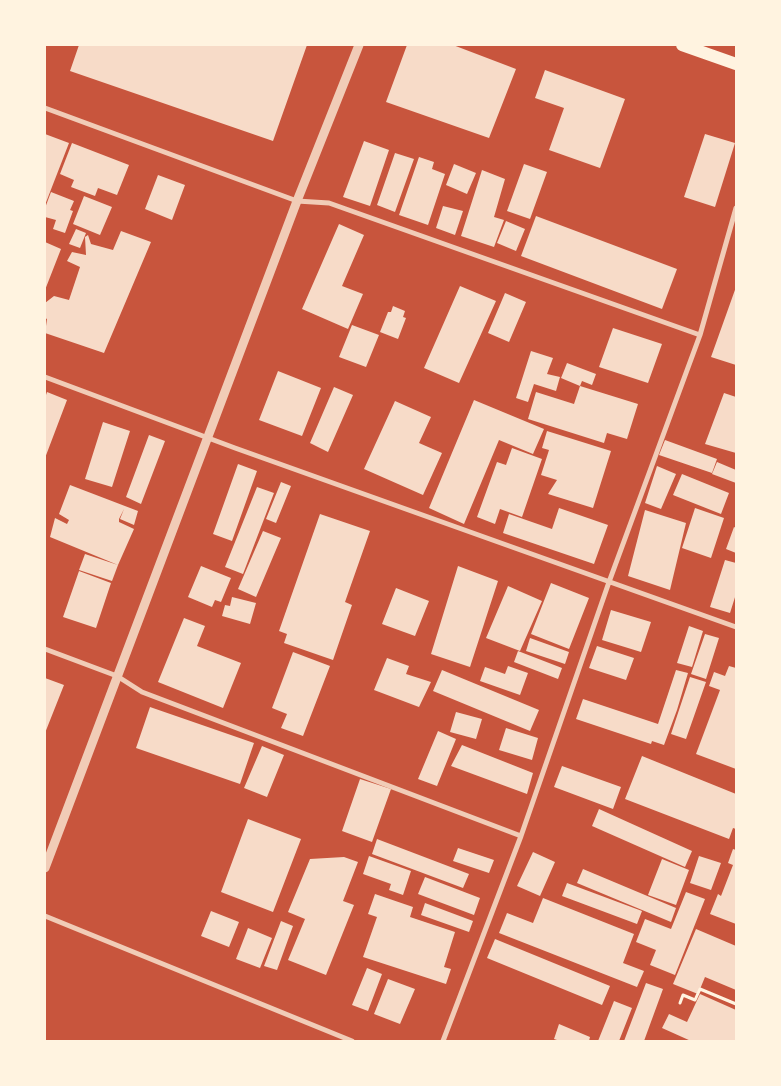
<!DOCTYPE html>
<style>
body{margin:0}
#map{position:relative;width:781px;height:1086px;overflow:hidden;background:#c8553d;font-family:"Space Grotesk",sans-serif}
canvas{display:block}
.frame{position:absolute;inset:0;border:46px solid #fff3e0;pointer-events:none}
</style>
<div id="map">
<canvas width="781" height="1086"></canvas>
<div class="frame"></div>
</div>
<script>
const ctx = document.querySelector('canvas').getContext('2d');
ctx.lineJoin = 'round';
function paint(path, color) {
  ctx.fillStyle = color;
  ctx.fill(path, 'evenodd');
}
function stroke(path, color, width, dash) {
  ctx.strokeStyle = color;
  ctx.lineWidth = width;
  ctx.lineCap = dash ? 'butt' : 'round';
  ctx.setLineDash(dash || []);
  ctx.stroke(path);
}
const building = new Path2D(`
 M79 45H307L273 141 70 71Z
 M407 45H453L516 69 489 138 386 102Z
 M545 70 625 99 600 168 549 150 564 108 535 98Z
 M45 134 69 143 45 205Z
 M705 134 735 143 715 207 684 197Z
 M364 141 389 150 370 206 343 197Z
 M72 143 129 165 117 195 98 188 95 196 71 187 74 180 60 174Z
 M395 153 414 159 395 212 377 205Z
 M419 157 434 162 432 169 445 174 428 225 399 215Z
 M454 164 476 173 467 194 446 185Z
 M524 164 547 172 530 219 507 211Z
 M482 170 505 179 494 217 504 220 494 247 461 236Z
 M158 175 185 185 172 220 145 209Z
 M51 192 74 201 70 210 73 211 65 233 53 229 56 220 45 217V208Z
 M84 196 112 207 100 235 73 224Z
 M443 206 463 211 455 235 436 228Z
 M536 216 677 269 662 309 521 256Z
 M506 221 525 229 516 251 497 243Z
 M339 224 364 235 342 286 363 294 348 329 302 309Z
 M76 229 86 233 80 248 69 244Z
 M121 231 151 242 104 353 45 333 47 319 45 318V303L54 296 69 300 80 267 67 261 72 252 86 255 85 237 88 235 91 244 113 250Z
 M45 242 61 249 45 290Z
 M460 286 496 301 459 383 424 368Z
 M736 287V365L711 357Z
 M505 293 526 302 509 342 488 333Z
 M393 306 405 311 403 317 406 318 398 339 380 332 388 312H391Z
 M352 325 379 335 366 367 339 357Z
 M613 328 662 344 648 383 599 367Z
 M531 351 553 358 547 374 560 377 556 391 534 384 528 402 516 398Z
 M567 363 596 374 592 385 582 381 580 386 561 378Z
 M278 371 321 388 302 436 259 420Z
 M580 386 638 404 627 439 607 433 604 443 528 419 536 392 574 404Z
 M334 387 353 395 328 452 310 443Z
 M47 392 67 400 45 458V398Z
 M724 393 736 397V453L705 444Z
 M474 400 544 429 533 454 499 440 464 524 429 508Z
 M395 401 431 417 419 443 442 453 423 495 364 469Z
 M103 422 130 431 112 487 85 479Z
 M547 431 611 451 593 508 548 494 557 480 541 475 549 450 542 448Z
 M149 435 165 441 141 504 126 497Z
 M665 440 717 459 712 473 659 455Z
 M512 448 542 459 522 517 500 509 495 524 477 517 497 462 506 465Z
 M717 462 736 470V483L712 474Z
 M238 464 257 471 232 541 213 534Z
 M657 466 676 474 661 509 645 503Z
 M682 474 729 493 721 514 673 495Z
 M281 482 291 486 276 523 266 519Z
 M70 485 138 511 134 525 120 519 124 509 119 519V522L134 529 118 565 50 537 55 518 67 524 69 520 59 514Z
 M257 487 274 493 243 574 225 567Z
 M559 508 608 525 594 564 503 533 509 514 552 529Z
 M695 508 724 518 711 558 682 548Z
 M645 510 686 523 670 590 628 576Z
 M320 514 370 531 345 602 352 605 333 660 284 643 287 634 279 631Z
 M734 527 736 528V553L726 549Z
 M263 531 281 538 256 597 238 589Z
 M85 554 118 565 112 581 79 570Z
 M725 560 736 563V594L730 613 710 607Z
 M201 566 231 578 221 602 215 600 212 607 188 597Z
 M458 566 498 581 470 667 431 654Z
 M79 571 111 583 96 628 63 617Z
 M551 583 589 598 569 649 531 634Z
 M508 586 542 601 520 651 486 638Z
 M396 588 429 601 415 636 382 624Z
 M232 597 256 603 250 624 222 616 225 605 230 606Z
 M611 610 651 622 641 652 602 640Z
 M184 618 205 626 197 646 241 663 223 708 158 682Z
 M689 626 703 631 692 667 677 663Z
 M705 634 719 638 706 679 691 674Z
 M530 638 569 652 565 664 526 651Z
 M597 646 634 658 626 680 589 668Z
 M518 651 562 668 558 679 514 662Z
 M293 652 330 666 303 736 281 728 287 714 272 708Z
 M387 658 409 666 406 674 431 682 419 707 374 690Z
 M508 666 528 673 520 695 480 681 485 667 505 674Z
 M729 666 736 668V769L696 754 720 690 709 686 714 672 725 676Z
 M442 670 539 710 530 731 433 691Z
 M676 670 688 673 677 710 664 745 652 741 651 744 576 719 583 699 658 724Z
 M690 677 706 682 686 739 671 734Z
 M45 678 64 685 45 733Z
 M150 707 254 743 240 784 136 748Z
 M456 712 482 719 476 739 450 732Z
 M506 728 538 738 532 760 499 750Z
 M438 731 456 739 437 786 418 779Z
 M462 745 533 773 527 794 451 766Z
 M262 746 284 755 267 797 244 788Z
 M642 756 736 794V829L733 828 729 839 625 799Z
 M562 766 621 787 613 809 554 787Z
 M360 779 391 789 372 842 342 831Z
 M599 809 692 851 685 867 592 826Z
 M248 819 301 839 273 912 221 892Z
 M377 839 469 874 463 888 372 854Z
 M458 848 494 860 489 873 453 861Z
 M733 849 736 850V924L710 914 718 894 721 896 733 865 728 863Z
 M533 852 555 862 540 896 517 886Z
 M369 856 411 871 403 895 389 890 391 884 363 874Z
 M699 856 721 863 711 890 690 883Z
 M344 857 358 862 343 901 354 905 326 975 288 960 305 919 288 912 310 859Z
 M662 859 689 870 676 905 648 895Z
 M583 869 676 908 671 922 577 883Z
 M425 877 480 898 474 915 418 894Z
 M567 883 642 911 637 924 562 896Z
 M686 892 705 899 675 975 650 965 656 950 636 942 645 919 671 929Z
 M375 894 413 907 410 917 455 932 444 967 451 969 446 984 363 957 377 917 368 914Z
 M543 898 634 934 623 963 644 971 637 987 499 933 507 913 533 923Z
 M425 903 473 921 469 932 421 915Z
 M211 911 239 922 229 947 201 936Z
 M281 921 293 926 277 970 264 966Z
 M248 928 272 938 260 968 236 959Z
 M696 929 736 946V990L705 977 698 994 673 984Z
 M495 939 610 986 602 1005 487 958Z
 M367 968 382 974 368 1011 352 1005Z
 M388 979 415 989 400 1024 374 1014Z
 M646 983 663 989 644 1041H624Z
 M700 994 736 1010V1041H691L662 1028 669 1014 687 1022Z
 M614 1001 632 1008 619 1041H598Z
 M559 1024 590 1037 589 1041H560L554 1039Z`);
const path = new Path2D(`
 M680 1003 683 995 695 1000 700 989 736 1004`);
const minor = new Path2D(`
 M45 108 297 201 329 203 700 335
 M45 377 235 448 736 627
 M45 649 117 676 142 692 521 836
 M45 916 352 1041
 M443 1041 521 836 609 582 700 335 736 208`);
const tertiary = new Path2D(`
 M45 868 297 201 359 45`);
const primary = new Path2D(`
 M682 45 736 64`);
paint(building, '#f7dbc8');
stroke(path, '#fff3e0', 3);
stroke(minor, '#f1ccb7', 5);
stroke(tertiary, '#f1ccb7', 9);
stroke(primary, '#fff3e0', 12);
</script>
